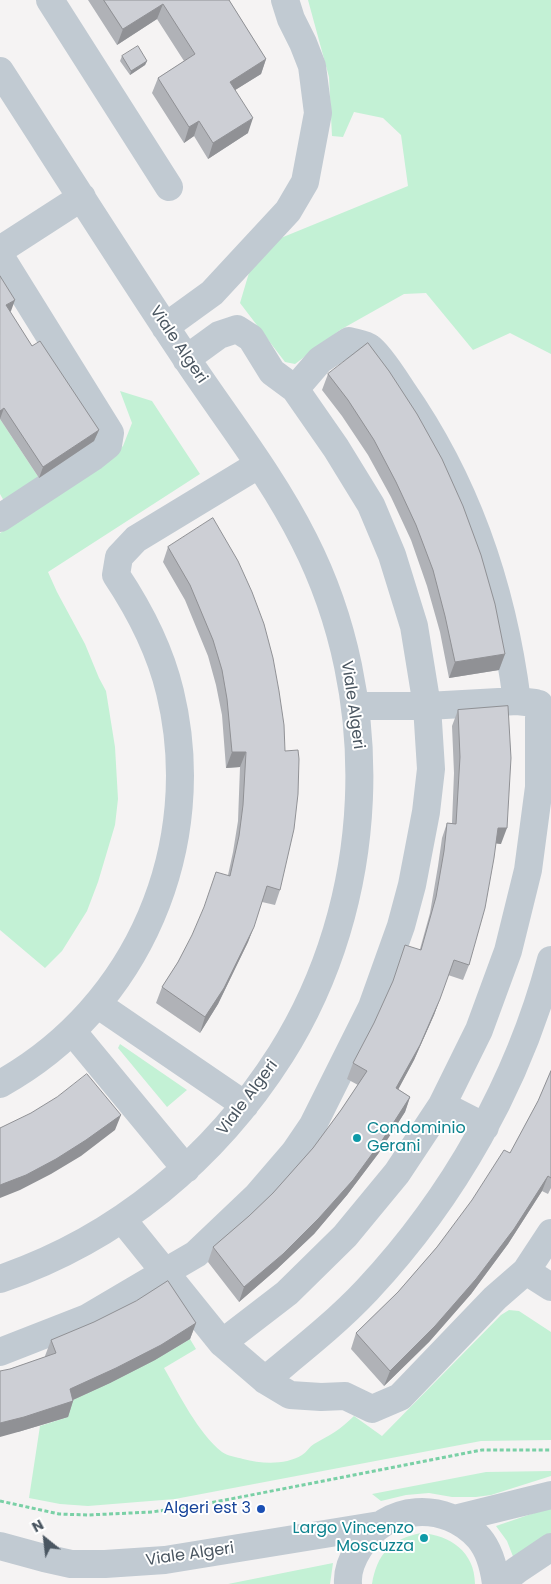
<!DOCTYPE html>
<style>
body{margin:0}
#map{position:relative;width:551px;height:1584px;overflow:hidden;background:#f5f3f3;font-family:Poppins,sans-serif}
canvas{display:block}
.north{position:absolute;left:20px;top:1514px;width:50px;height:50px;-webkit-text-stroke:4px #fff;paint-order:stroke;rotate:331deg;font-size:14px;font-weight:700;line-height:20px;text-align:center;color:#4a5661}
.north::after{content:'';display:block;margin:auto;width:18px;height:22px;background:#4a5661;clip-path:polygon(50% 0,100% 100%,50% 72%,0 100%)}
</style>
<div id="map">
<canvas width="551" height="1584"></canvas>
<div class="north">N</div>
</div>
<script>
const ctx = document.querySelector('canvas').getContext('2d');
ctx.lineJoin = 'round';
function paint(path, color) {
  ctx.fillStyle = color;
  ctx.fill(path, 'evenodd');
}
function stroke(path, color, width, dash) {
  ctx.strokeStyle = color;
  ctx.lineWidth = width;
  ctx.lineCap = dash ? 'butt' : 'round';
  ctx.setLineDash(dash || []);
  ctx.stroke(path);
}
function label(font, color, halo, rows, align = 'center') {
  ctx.font = font + ' Poppins,sans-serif';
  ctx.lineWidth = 4;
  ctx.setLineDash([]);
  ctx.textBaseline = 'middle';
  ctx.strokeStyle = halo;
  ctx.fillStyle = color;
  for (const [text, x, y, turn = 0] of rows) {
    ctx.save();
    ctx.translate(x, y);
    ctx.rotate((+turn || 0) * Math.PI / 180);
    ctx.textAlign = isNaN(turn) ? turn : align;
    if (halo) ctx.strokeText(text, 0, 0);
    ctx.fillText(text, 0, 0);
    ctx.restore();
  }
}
const green = new Path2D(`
 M308 0H551V354L510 333 473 350 426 293 404 294 340 330 295 364 285 362 240 303 251 266 271 242 408 186 401 135 383 118 354 112 343 137 332 136 329 77Z
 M120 391 152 401 200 474 48 572 57 592 85 644 99 678 106 691 115 747 118 799 115 825 98 882 87 911 62 951 45 968 0 930V533L103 463 123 446 132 423Z
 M0 419 39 478 4 501 0 494Z
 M120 1044 187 1090 167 1107 118 1048Z
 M509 1310 519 1311 551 1332V1440L481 1441 175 1499 88 1506 60 1504 29 1498 40 1426 68 1417 64 1404C107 1384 149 1364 190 1339L196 1349 164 1368C179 1394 198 1433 222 1452 227 1456 237 1457 243 1459 262 1464 286 1465 302 1455 307 1452 309 1447 314 1444 330 1435 340 1430 354 1416L382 1436 501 1315Z
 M551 1471V1476L491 1495 476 1497H452L429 1493 406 1495 381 1501 372 1494 486 1472Z
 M551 1509V1534L514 1559 507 1541 496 1526 543 1510Z
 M421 1533C450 1535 475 1552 475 1584H372C377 1554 391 1539 421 1533Z
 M333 1563 330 1584H228Z`);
const path = new Path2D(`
 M0 1501 59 1514 88 1515 152 1512 205 1504 482 1450H551`);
const minor = new Path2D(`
 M50 0 169 187
 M0 71C60 164 119 257 180 349 221 412 270 472 304 540 385 699 377 902 281 1054 215 1158 118 1239 0 1279
 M0 250 82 197
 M0 256 110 433 108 445 93 457 0 518
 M165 327 212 293 288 211 305 182 318 113 312 66 303 43 291 19 285 0
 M295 389 320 360 349 341C355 343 365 344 370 348 379 354 396 381 402 390 467 483 503 590 517 701
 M355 706H427L517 701 535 703
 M97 1004 245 1105
 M72 1031 186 1169
 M0 1084C139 1007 207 845 170 692 160 650 140 611 116 575L119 557 136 539 258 465
 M442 1105 485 1127
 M122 1219 222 1343 265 1380 290 1395 321 1397 345 1396 372 1409 400 1397 495 1298 526 1271 551 1233
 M526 1271 551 1287
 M222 1343 287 1293 345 1236 397 1173 442 1105 479 1030 508 951 528 870 539 787V704
 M0 1352 87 1318 165 1272 196 1254 257 1196 294 1153 313 1125 372 1007 401 926 412 885 426 812 431 769 427 706 414 626 392 555 371 505 336 448 295 389 272 372 251 338 237 329 219 335 186 359
 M265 1380C300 1351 336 1323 367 1290 454 1197 518 1083 551 960
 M454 1519 551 1495
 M0 1546 44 1558 71 1564H105L165 1560 380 1525
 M348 1584C347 1571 352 1559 359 1548 386 1504 445 1500 479 1538 490 1551 494 1568 496 1584
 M499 1584 517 1570 551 1547`);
const wall = new Path2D(`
 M88 0H229L266 59 261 74 235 90 248 133 208 159 194 136 184 143 152 93 158 78 184 61 157 19 117 45Z
 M122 56 147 61 145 65 130 75 120 61Z
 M0 276 11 311 10 312 32 346 99 430 94 441 39 478 0 419Z
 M368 343 505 654 499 670 449 678 440 632 427 586 411 540 391 497 368 455 342 416 322 390 328 374Z
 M213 518 280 890 275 905 262 902 248 942 218 1004 200 1033 156 1003 162 987 178 962 228 875 233 852 238 821 240 767 226 768 222 715 216 685 208 656 185 600 163 562 168 547Z
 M458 710 501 844 496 843 469 965 463 980 448 975 434 1015 414 1060 398 1089 410 1097 405 1112 378 1154 347 1195 314 1234 277 1269 239 1302 208 1262 213 1247 249 1216 273 1193 313 1148 341 1110 358 1085 347 1079 353 1063 420 949 430 913 438 866 442 838 447 823H452L454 773 452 726Z
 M551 1071V1188L548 1194 542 1191 508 1244 471 1294 429 1342 384 1386 351 1349 356 1333 398 1292 437 1247 510 1153 538 1101Z
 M196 1323 190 1339 155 1360 110 1383 73 1400V1401L68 1417 18 1432 10 1369 45 1357V1356L51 1340Z`);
const shadedWall = new Path2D(`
 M163 4 157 19 117 45 123 29Z
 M266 59 261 74 224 97 230 82Z
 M147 61 145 65 130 75 131 71Z
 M253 118 248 133 208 159 213 143Z
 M199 121 194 136 184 143 189 127Z
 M15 300 11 311 2 317 6 305Z
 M4 408 0 419V411Z
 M99 430 94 441 39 478 43 467Z
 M505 654 499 670 449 678 455 662Z
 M232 752H246L240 767 226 768Z
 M498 828H507L501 844 492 843Z
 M254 927 248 942 218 1004 200 1033 205 1017Z
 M440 999 434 1015 414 1060 391 1103 396 1088Z
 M410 1097 405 1112 378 1154 347 1195 314 1234 277 1269 239 1302 244 1287Z
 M121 1115 115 1130 81 1156 51 1174 20 1190 0 1198V1185Z
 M548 1176 542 1191 508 1244 471 1294 429 1342 384 1386 390 1371Z
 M196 1323 190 1339 155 1360 110 1383 64 1404 70 1389Z
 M73 1401 68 1417 18 1432 0 1437V1423Z`);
const building = new Path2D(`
 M104 0H229L266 59 230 82 253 118 213 143 199 121 189 127 158 78 195 54 163 4 123 29Z
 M138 46 147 61 131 71 122 56Z
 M0 276 15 300 6 305 32 346 40 341 99 430 43 467 4 408 0 411Z
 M368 343 389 371 417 414 442 459 463 506 481 555 495 604 505 654 455 662 445 616 433 570 416 525 396 482 374 440 348 400 328 374Z
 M213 518 238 561 252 592 264 624 273 658 279 691 284 725 285 751 298 750 299 759 298 794 294 829 280 890 267 886 254 927 224 988 205 1017 162 987 178 962 192 935 204 907 216 872 230 876 239 836 243 805 246 752H232L227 699 222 670 213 640 190 585 168 547Z
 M508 706 511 758 507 828H498L494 858 485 908 469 965 454 960 440 999 420 1045 396 1088 410 1097 383 1139 353 1180 319 1218 283 1254 244 1287 213 1247 249 1216 273 1193 313 1148 341 1110 367 1071 353 1063 374 1023 393 981 405 945 421 950 436 897 444 851 447 823 456 824 460 757 458 710Z
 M551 1071V1178L548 1176 514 1229 476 1279 435 1326 390 1371 356 1333 398 1292 437 1247 472 1200 504 1150 510 1153 538 1101Z
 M87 1074 121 1115 86 1140 56 1159 26 1175 0 1185V1128L31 1113 57 1097Z
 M168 1281 196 1323 161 1345 116 1368 70 1389 73 1401 24 1417 0 1423V1371L10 1369 56 1353 51 1340 94 1322 136 1301Z`);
const markers = [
 [357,1138,5,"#0f9aa8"],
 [261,1509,5,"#1a4fb4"],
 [424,1538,5,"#0f9aa8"]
];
const streetNames = [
 ["Viale Algeri",178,345,56],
 ["Viale Algeri",352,705,82],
 ["Viale Algeri",248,1098,-53],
 ["Viale Algeri",190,1555,-8]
];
const cultureNames = [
 ["Condominio",367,1129],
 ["Gerani",367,1147],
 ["Largo Vincenzo",414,1529,"right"],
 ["Moscuzza",414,1547,"right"]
];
const transitNames = [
 ["Algeri est 3",251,1509]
];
paint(green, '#c3f1d5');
stroke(path, '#7ad0a6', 3, [4, 2.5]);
stroke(minor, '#c1cad2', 28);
paint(wall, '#b0b2b7');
paint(shadedWall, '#909195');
paint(building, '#cdcfd5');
stroke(building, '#909195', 1);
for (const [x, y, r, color] of markers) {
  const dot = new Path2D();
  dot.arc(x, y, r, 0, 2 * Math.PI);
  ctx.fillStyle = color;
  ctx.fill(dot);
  stroke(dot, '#fff', 2);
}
label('16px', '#4a5661', '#fff', streetNames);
label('16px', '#0d838f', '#fff', cultureNames, 'left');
label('16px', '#164399', '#fff', transitNames, 'right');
</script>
